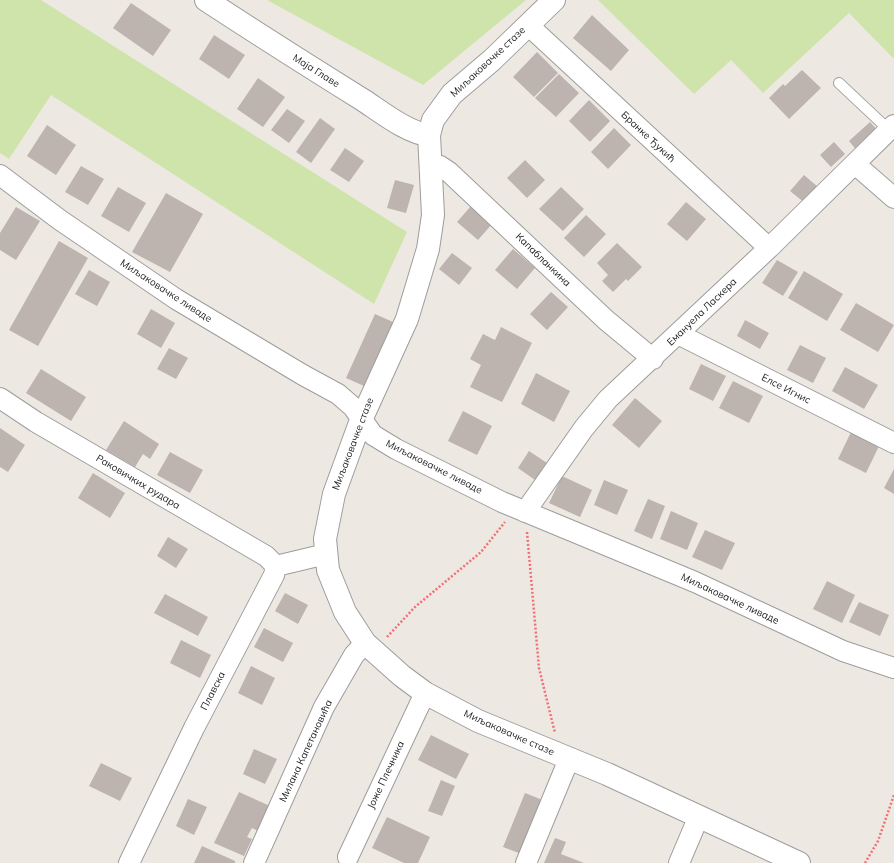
<!DOCTYPE html>
<meta charset="utf-8">
<style>
body{margin:0}
canvas{display:block;background:#ede8e2}
</style>
<canvas width="894" height="863"></canvas>
<script>
const ctx = document.querySelector('canvas').getContext('2d');
ctx.lineJoin = 'round';
function paint(path, color) {
  ctx.fillStyle = color;
  ctx.fill(path, 'evenodd');
}
function stroke(path, color, width, dash) {
  ctx.strokeStyle = color;
  ctx.lineWidth = width;
  ctx.lineCap = dash ? 'butt' : 'round';
  ctx.setLineDash(dash || []);
  ctx.stroke(path);
}
function label(font, color, halo, rows, align = 'center') {
  ctx.font = font + ' Mulish,sans-serif';
  ctx.lineWidth = 3.5;
  ctx.setLineDash([]);
  ctx.textBaseline = 'middle';
  ctx.strokeStyle = halo;
  ctx.fillStyle = color;
  for (const [text, x, y, turn = 0] of rows) {
    ctx.save();
    ctx.translate(x, y);
    ctx.rotate((+turn || 0) * Math.PI / 180);
    ctx.textAlign = isNaN(turn) ? turn : align;
    if (halo) ctx.strokeText(text, 0, 0);
    ctx.fillText(text, 0, 0);
    ctx.restore();
  }
}
const grass = new Path2D(`
 M0 0H41L407 232 374 304 51 95 9 159 0 153Z
 M267 0H526L423 85Z
 M598 0H894V59L849 13 763 93 731 60 694 94Z`);
const building = new Path2D(`
 M131 3 171 30 153 56 113 28Z
 M592 15 629 50 611 71 573 38Z
 M214 35 245 55 229 79 199 59Z
 M537 52 558 73 534 97 513 77Z
 M802 70 821 88 789 119 769 98 783 84 785 86Z
 M559 74 579 93 556 117 535 98Z
 M258 78 285 97 263 127 237 109Z
 M589 100 610 121 590 142 569 121Z
 M287 109 305 121 289 143 271 130Z
 M320 118 335 129 311 163 296 152Z
 M870 122 880 133 858 152 849 141Z
 M47 125 76 145 56 175 27 156Z
 M614 128 631 145 608 169 591 152Z
 M834 142 845 154 831 167 820 155Z
 M345 148 364 161 349 182 330 170Z
 M525 160 545 180 527 198 507 178Z
 M81 166 104 179 88 205 65 192Z
 M804 175 818 187 805 203 790 191Z
 M395 180 414 185 406 213 387 208Z
 M118 187 146 203 129 232 101 216Z
 M561 187 584 209 563 231 539 209Z
 M166 193 203 214 170 272 132 252Z
 M686 202 706 219 687 241 667 224Z
 M471 206 492 224 478 240 457 222Z
 M16 207 40 221 16 260 0 250V233Z
 M586 215 606 234 584 257 564 238Z
 M59 241 88 258 38 346 9 330Z
 M617 243 642 267 628 281 626 279 613 292 602 281 608 275 597 263Z
 M513 249 535 268 517 289 495 270Z
 M452 253 472 268 459 285 439 269Z
 M777 260 798 272 783 296 762 283Z
 M89 270 110 282 97 306 75 294Z
 M804 271 843 294 827 321 788 298Z
 M551 292 568 307 547 330 530 314Z
 M856 303 894 325 878 352 840 330Z
 M151 309 175 323 161 348 137 334Z
 M375 314 393 322 364 386 346 378Z
 M745 320 769 333 760 349 737 336Z
 M501 327 532 343 502 402 470 387 481 365 470 359 483 334 495 340Z
 M800 345 826 358 813 383 787 370Z
 M169 348 188 358 176 379 157 369Z
 M701 364 726 376 713 401 689 389Z
 M845 367 878 385 864 409 832 391Z
 M41 369 86 397 71 421 26 393Z
 M536 373 570 391 554 422 521 404Z
 M733 381 763 396 749 423 719 408Z
 M635 398 662 421 639 448 612 425Z
 M463 411 492 426 477 455 448 441Z
 M124 421 159 444 150 459 143 454 135 467 106 450Z
 M0 428 25 445 8 472 0 467Z
 M852 430 880 444 866 473 838 459Z
 M529 451 547 463 535 480 518 468Z
 M170 452 203 470 190 493 157 475Z
 M894 469V494L884 488Z
 M93 473 125 493 110 518 78 498Z
 M562 476 592 490 580 517 549 503Z
 M604 480 628 490 617 515 594 505Z
 M648 499 665 506 652 539 634 531Z
 M671 511 698 523 687 550 660 539Z
 M705 530 735 543 722 570 692 557Z
 M168 537 188 549 176 568 157 556Z
 M827 581 855 595 842 623 813 609Z
 M285 593 308 605 298 624 275 611Z
 M165 594 208 617 198 636 154 613Z
 M859 602 889 615 880 636 849 622Z
 M264 628 293 643 283 662 254 647Z
 M181 640 211 655 200 678 170 663Z
 M251 666 275 678 262 705 238 693Z
 M431 735 469 754 456 779 418 760Z
 M254 749 277 759 265 784 243 774Z
 M101 763 132 778 120 801 89 786Z
 M441 780 455 786 442 816 428 811Z
 M239 792 270 806 258 831 252 828 247 837 252 839 244 856 214 843Z
 M525 793 545 801 524 855 503 847Z
 M188 799 207 807 194 835 176 826Z
 M387 817 430 837 418 863H404L372 848Z
 M555 838 566 842 561 854 584 863H544Z
 M202 846 235 861V863H194Z`);
const path = new Path2D(`
 M527 532 539 668 555 733
 M387 637 415 607 481 552 505 522
 M865 863 878 841 894 795`);
const service = new Path2D(`
 M839 83 889 130`);
const minor = new Path2D(`
 M528 25 769 248
 M431 164 440 166 449 172 606 320 653 359
 M855 164 894 198
 M0 175 60 220 176 299 303 375 338 394 353 407 373 435 396 449 502 502 695 582 843 651 894 668
 M678 334 894 443
 M0 398 36 422 266 556 276 566
 M525 512 584 428 608 399 769 248 894 125
 M276 566 326 554
 M348 857 425 693
 M129 863 194 728 274 575 276 566
 M254 863 324 707 354 655 365 643
 M526 863 569 759
 M679 863 699 816`);
const tertiary = new Path2D(`
 M206 0C258 34 310 67 363 100 380 111 409 134 429 135
 M554 0 492 60 452 94 433 120 429 135 433 215 428 249 407 319 361 420 334 494 325 539 328 570 345 612 365 643 402 676 425 693 478 721 607 774 799 863`);
const streetNames = [
 ["Миљаковачке стазе",488,62,-43],
 ["Маја Главе",316,71,32],
 ["Бранке Ђукић",648,137,43],
 ["Капабланкина",543,260,44],
 ["Миљаковачке ливаде",166,291,33],
 ["Емануела Ласкера",702,312,-44],
 ["Елсе Игнис",786,389,27],
 ["Миљаковачке стазе",353,444,-69],
 ["Миљаковачке ливаде",434,467,27],
 ["Раковичких рудара",138,482,31],
 ["Миљаковачке ливаде",730,599,25],
 ["Плавска",213,691,-63],
 ["Миљаковачке стазе",509,733,24],
 ["Милана Капетановића",306,751,-65],
 ["Јоже Плечника",386,775,-65]
];
paint(grass, '#cfe4ab');
paint(building, '#bdb3af');
stroke(service, '#9d9d9d', 12);
stroke(minor, '#9d9d9d', 22);
stroke(tertiary, '#9d9d9d', 24);
stroke(path, '#f07075', 2.5, [2, 2]);
stroke(service, '#fff', 10);
stroke(minor, '#fff', 20);
stroke(tertiary, '#fff', 22);
label('10px', '#1c1c1c', '#fff', streetNames);
</script>
